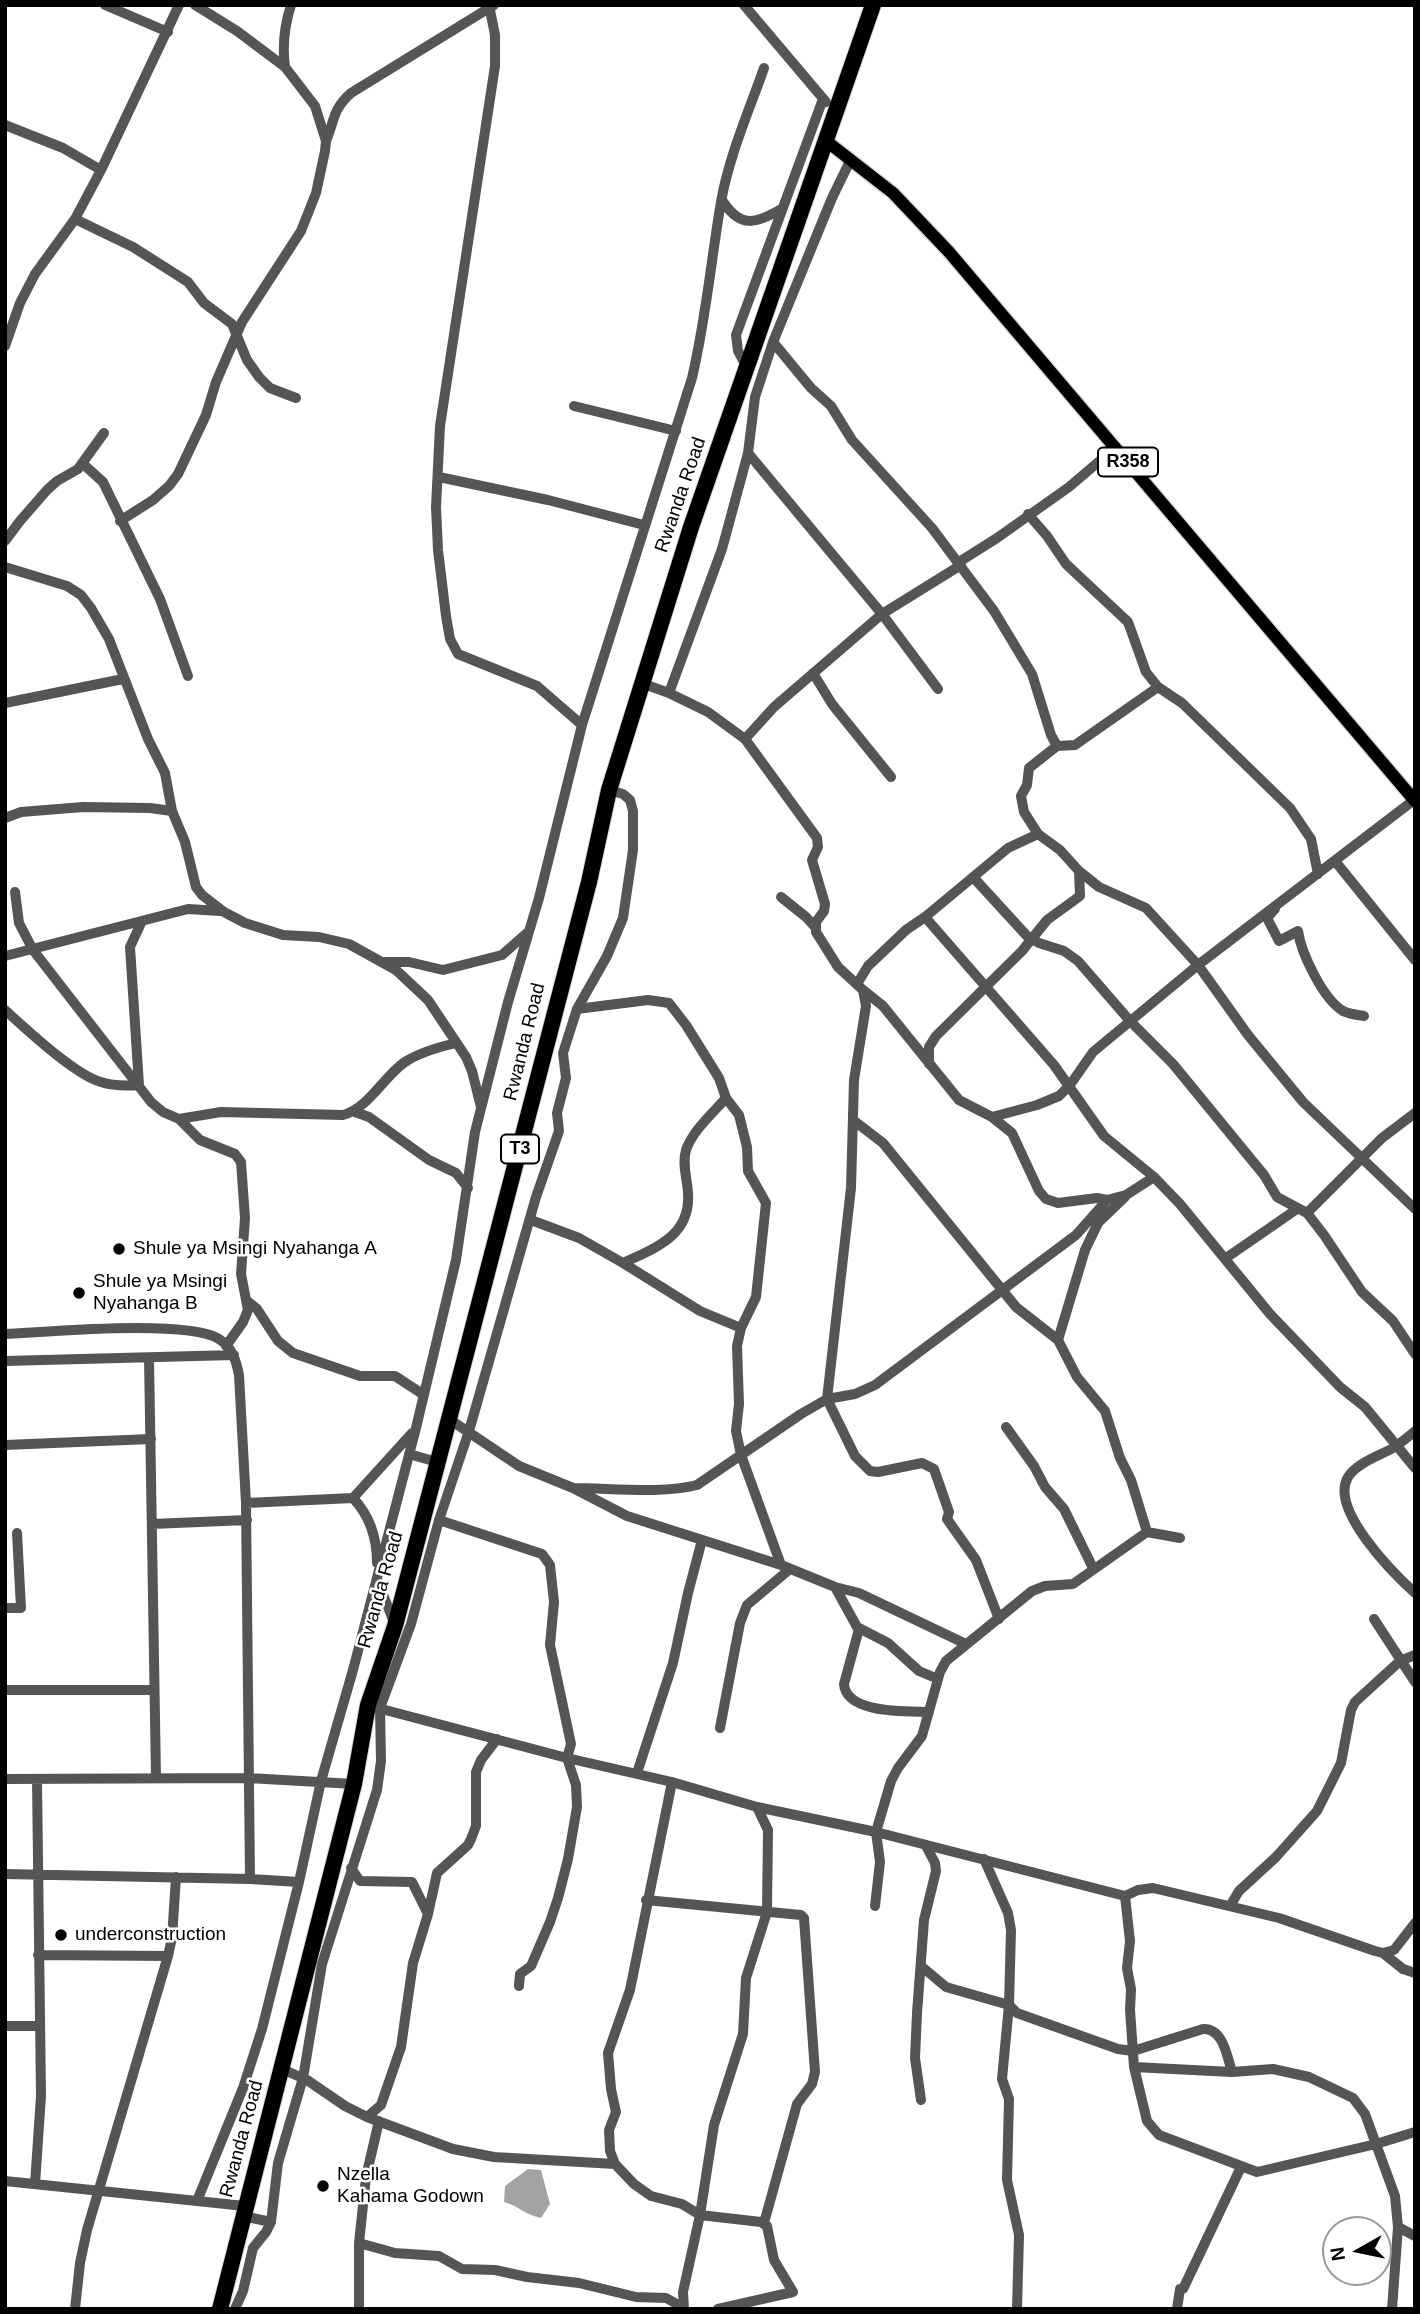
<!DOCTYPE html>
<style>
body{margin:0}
#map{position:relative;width:1420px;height:2314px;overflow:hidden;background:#fff;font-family:Arial,sans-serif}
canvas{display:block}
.frame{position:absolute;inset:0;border:7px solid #000;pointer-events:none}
.north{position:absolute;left:1322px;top:2216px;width:70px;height:70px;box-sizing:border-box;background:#fff;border:2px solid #999;border-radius:50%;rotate:261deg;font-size:19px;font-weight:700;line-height:28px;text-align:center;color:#000}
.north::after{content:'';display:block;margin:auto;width:24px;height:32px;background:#000;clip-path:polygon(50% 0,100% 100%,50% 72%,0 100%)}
</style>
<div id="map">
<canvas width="1420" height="2314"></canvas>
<div class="frame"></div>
<div class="north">N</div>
</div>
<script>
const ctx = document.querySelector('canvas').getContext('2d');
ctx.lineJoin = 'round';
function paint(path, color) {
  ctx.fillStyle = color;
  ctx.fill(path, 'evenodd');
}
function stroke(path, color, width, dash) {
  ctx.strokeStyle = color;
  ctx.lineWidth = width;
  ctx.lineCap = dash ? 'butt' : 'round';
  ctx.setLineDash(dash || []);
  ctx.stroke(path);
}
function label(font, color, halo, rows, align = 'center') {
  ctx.font = font + ' Arial,sans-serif';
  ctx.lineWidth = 5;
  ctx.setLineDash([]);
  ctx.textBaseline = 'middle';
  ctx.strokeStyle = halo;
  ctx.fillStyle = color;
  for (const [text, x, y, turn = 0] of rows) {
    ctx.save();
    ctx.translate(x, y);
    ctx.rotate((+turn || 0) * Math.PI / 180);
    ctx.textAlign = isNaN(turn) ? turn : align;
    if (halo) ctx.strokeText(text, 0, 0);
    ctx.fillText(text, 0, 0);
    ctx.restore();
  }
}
const water = new Path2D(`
 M528 2169 541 2170 550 2204 541 2218C525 2215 519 2206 504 2202L505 2186Z`);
const minor = new Path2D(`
 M105 5 168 32
 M489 5 495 35V66L440 426 436 507 438 550 446 616 450 639 458 654 537 686 582 725
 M744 5 826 102
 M285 67C282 45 284 27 291 5
 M5 125 63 148 101 170
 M326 141C335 120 332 110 351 93L494 5
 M722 200C740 229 756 224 783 208
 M75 219 133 247 188 282 204 303 232 324 247 360 259 377 270 388 296 398
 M773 342 811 388 831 406 852 440 932 528 994 611 1032 674 1051 735 1057 746
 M5 346 20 303 35 274 75 219 101 170 179 5
 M746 366 738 351 736 335 823 99
 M574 406 676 431
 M748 453 882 614 938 689
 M82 463 103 482 160 599 188 676
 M439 477 548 500 644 525
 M120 521 153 500 169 486 178 474 206 415 216 382 242 322 301 231 316 193 325 151 326 141 315 106 285 67 237 31 195 5
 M5 541 20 521 47 490 57 481 78 469 104 433
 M959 562 997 538 1069 487 1116 447
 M5 567 67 586 81 595 91 608 109 639 148 739 165 773 172 811 185 842 196 887 202 895 224 912 245 923 283 935 319 937 349 944 396 970 428 1000 466 1057 472 1071 481 1107
 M813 673 832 704 891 777
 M641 683 669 693 708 712 745 739 817 838 818 847 812 860 825 904 824 911 816 922V932L838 967 863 990 866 1006 854 1080 851 1188 827 1399 855 1456 870 1471 878 1472 922 1463 934 1469 949 1512 947 1519 976 1560 999 1619
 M1158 687 1182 703 1290 808 1311 839 1318 874
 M669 693 722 549 748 453 755 397 773 342 832 198 851 159
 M5 703 123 679
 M745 739 774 707 882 614 961 565
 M5 818 21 812 83 807 150 808 172 811
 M1335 861 1415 960
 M1079 871 1099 887 1146 908 1198 965 1248 1035 1303 1102 1415 1209
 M973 877 1027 936 1039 943 1064 951 1078 961 1130 1021 1173 1064 1264 1175 1277 1197 1307 1213 1324 1235 1362 1292 1393 1321 1415 1354
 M15 892 19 923 33 950 151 1102 163 1112 179 1119 221 1112 343 1115C369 1108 383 1077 405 1062 420 1052 439 1047 456 1043
 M781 897 806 917 815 927
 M1275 909 1267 918 1279 941 1298 931C1301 953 1323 999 1343 1011 1349 1014 1357 1015 1364 1016
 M925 917 1054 1065 1104 1136 1154 1177 1180 1204 1270 1314 1340 1387 1365 1407 1415 1468
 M5 956 188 909 220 911
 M384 962H409L443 970 502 955 527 933
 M857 984 868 966 906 930 925 917 1008 848 1038 834
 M863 990 883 1006 959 1100 992 1117 1012 1133 1039 1191 1046 1199 1058 1203 1097 1198 1107 1200
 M577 1009 648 1000 669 1003 686 1025 719 1078 726 1098 739 1115 747 1147 748 1171 766 1203 756 1297 741 1328 737 1346 739 1404 736 1431 741 1455 781 1565
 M5 1010C26 1029 75 1075 101 1082 113 1086 126 1086 139 1085L130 947 142 921
 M929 1064V1047L936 1036 1022 951 1047 920 1080 896 1079 871 1060 850 1038 834 1024 812 1021 796 1027 785 1029 768 1057 746 1075 745 1158 687 1146 672 1128 622 1066 564 1047 536 1028 514
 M355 1112 369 1117 429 1160 456 1173 468 1188
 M992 1117 1037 1105 1059 1096 1070 1085 1093 1052 1198 965 1414 800
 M179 1119 200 1140 235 1154 241 1162 245 1218 241 1274 248 1310 243 1322 226 1346
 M853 1120 883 1143 1016 1307 1058 1340 1077 1377 1105 1411 1120 1458 1131 1480 1147 1532
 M1307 1213 1382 1138 1415 1113
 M531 1220 579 1238 623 1263 700 1311 741 1328
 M1226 1258 1297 1209
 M623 1263C655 1248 691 1236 688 1193 687 1178 682 1164 686 1150 693 1130 713 1113 726 1098
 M247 1301 257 1309 278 1341 293 1353 360 1376H395L424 1395
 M5 1334C48 1332 187 1319 219 1339 232 1347 236 1360 239 1375L246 1503 250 1879
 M1058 1340 1085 1250 1098 1223 1125 1197
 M149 1358 156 1778
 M5 1361 234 1355
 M449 1419 519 1466 573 1488 627 1516 781 1565 835 1587 859 1593 966 1644
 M1006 1427 1034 1466 1045 1487 1064 1509 1093 1568
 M1415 1431C1408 1437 1401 1443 1393 1448 1379 1456 1357 1463 1348 1477 1329 1509 1393 1573 1415 1593
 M5 1445 151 1439
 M409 1454 437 1462
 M573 1488C610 1488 663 1494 697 1485L801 1414 827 1399 855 1394 875 1385 1076 1235 1107 1200 1126 1195 1154 1177
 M353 1498C370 1516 377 1539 377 1563
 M246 1503 353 1498 412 1433
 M439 1520 542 1554 550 1565 554 1602 550 1645 571 1744 567 1758 576 1785 577 1807 568 1859 558 1898 550 1922 531 1966 520 1974 519 1986
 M152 1524 247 1520
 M377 1579 395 1625
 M835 1587 857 1627 888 1643 919 1671 938 1679
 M5 1608H21L17 1533
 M1374 1619 1415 1682
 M859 1629 844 1684C846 1714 907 1711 929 1712
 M5 1690H153
 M374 1707 567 1758 672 1782 757 1807 876 1832 1125 1896 1138 1890 1153 1888 1279 1918 1375 1951 1383 1953 1394 1950 1415 1923
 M720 1728 740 1623 747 1605 790 1569
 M637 1773 673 1663 688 1593 702 1540
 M5 1779 248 1778 354 1784
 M672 1782 630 1990 608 2053 611 2089 616 2112 609 2130 610 2151 615 2164 634 2184 651 2196 682 2204 700 2215 761 2222 767 2226 774 2260 793 2292 718 2309
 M984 1859 1008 1913 1011 1930 1009 2005 1002 2079 1009 2099 1007 2180 1019 2235 1017 2309
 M351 1868 360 1881 412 1882 428 1914
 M5 1874 250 1879 299 1882
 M1125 1896 1130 1941 1127 1968 1131 1989 1130 2010 1134 2067 1147 2121 1159 2135 1257 2172 1376 2144 1415 2132
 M646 1900 801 1915 804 1918 815 2072 812 2084 797 2104 764 2223
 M875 1906 880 1862 876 1832 891 1781 898 1768 922 1736 940 1672 946 1661 1032 1591 1045 1586 1073 1584 1147 1532 1180 1538
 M1230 1906 1239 1891 1276 1857 1317 1811 1341 1763 1351 1710 1355 1702 1400 1661 1415 1655
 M1383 1953 1403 1969 1415 1973
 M38 1955 168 1956
 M921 1966 946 1987 1009 2005 1017 2013 1118 2049 1133 2051 1203 2029C1223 2028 1227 2056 1232 2072
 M5 2026H40
 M1134 2067 1232 2072 1273 2069 1309 2077 1353 2098 1365 2114 1395 2196 1398 2227 1392 2309
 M282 2069 307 2080 345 2106 367 2117 453 2149 494 2157 615 2164
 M921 2100 915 2058 917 2013 924 1920 936 1871 935 1863 926 1846
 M367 2117 381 2105 401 2047 413 1963 428 1914 437 1873 468 1845 471 1839 476 1826V1772L481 1760 497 1739
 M5 2181 245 2206
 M35 2184 41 2096 37 1780
 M197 2201 243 2088 262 2029 299 1882 321 1781 353 1670 416 1428 456 1260 475 1132 508 1002 539 898 582 725 692 378C706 319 711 260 721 202 729 156 749 111 764 68
 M243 2216 271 2222
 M1398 2227 1415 2236
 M359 2243 395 2253 439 2256 462 2269 495 2270 527 2277 579 2283 636 2297 666 2298 684 2308
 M75 2309 80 2263 87 2230 168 1956 172 1938 176 1877
 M235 2309 243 2291 253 2248 266 2232 271 2222 278 2163 303 2078 322 1964 377 1790 381 1761 380 1708 411 1624 439 1520 469 1431 536 1197 559 1131 557 1113 566 1078 563 1053 577 1009 607 956 623 918 633 850V811L630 800 623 794 609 790
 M359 2309V2243L366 2177 379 2121
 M684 2309 683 2292 700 2215 714 2125 743 2034 746 1978 767 1912 768 1830 757 1807
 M1177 2309 1180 2289H1183L1241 2167`);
const major = new Path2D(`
 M825 140 893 193 949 252 1415 801`);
const highway = new Path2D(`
 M220 2309 354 1784 368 1705 395 1626 589 882 609 790 691 527 873 5`);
const markers = [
 [119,1249,7,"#000"],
 [79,1293,7,"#000"],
 [61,1935,7,"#000"],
 [323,2186,7,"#000"]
];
const shields = [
 [1128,462,60],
 [520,1149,38]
];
const shieldNames = [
 ["R358",1128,462],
 ["T3",520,1149]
];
const streetNames = [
 ["Rwanda Road",681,495,-71],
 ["Rwanda Road",525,1042,-76],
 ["Rwanda Road",381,1590,-74],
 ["Rwanda Road",242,2139,-75]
];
const poiNames = [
 ["Shule ya Msingi Nyahanga A",133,1249],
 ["Shule ya Msingi",93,1282],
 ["Nyahanga B",93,1304],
 ["underconstruction",75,1935],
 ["Nzella",337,2175],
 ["Kahama Godown",337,2197]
];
paint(water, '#a3a3a3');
stroke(major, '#dbdbdb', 15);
stroke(highway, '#dbdbdb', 18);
stroke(minor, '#555', 10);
stroke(major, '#000', 12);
stroke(highway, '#000', 16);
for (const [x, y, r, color] of markers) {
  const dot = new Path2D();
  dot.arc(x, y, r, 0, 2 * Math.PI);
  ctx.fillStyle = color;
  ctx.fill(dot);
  stroke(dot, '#fff', 2.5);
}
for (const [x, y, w] of shields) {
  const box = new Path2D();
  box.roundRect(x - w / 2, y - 14.5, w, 29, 5);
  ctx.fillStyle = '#fff';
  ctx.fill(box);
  stroke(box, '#000', 2);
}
label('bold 18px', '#000', null, shieldNames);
label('19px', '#000', '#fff', streetNames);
label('19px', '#000', '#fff', poiNames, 'left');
</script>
